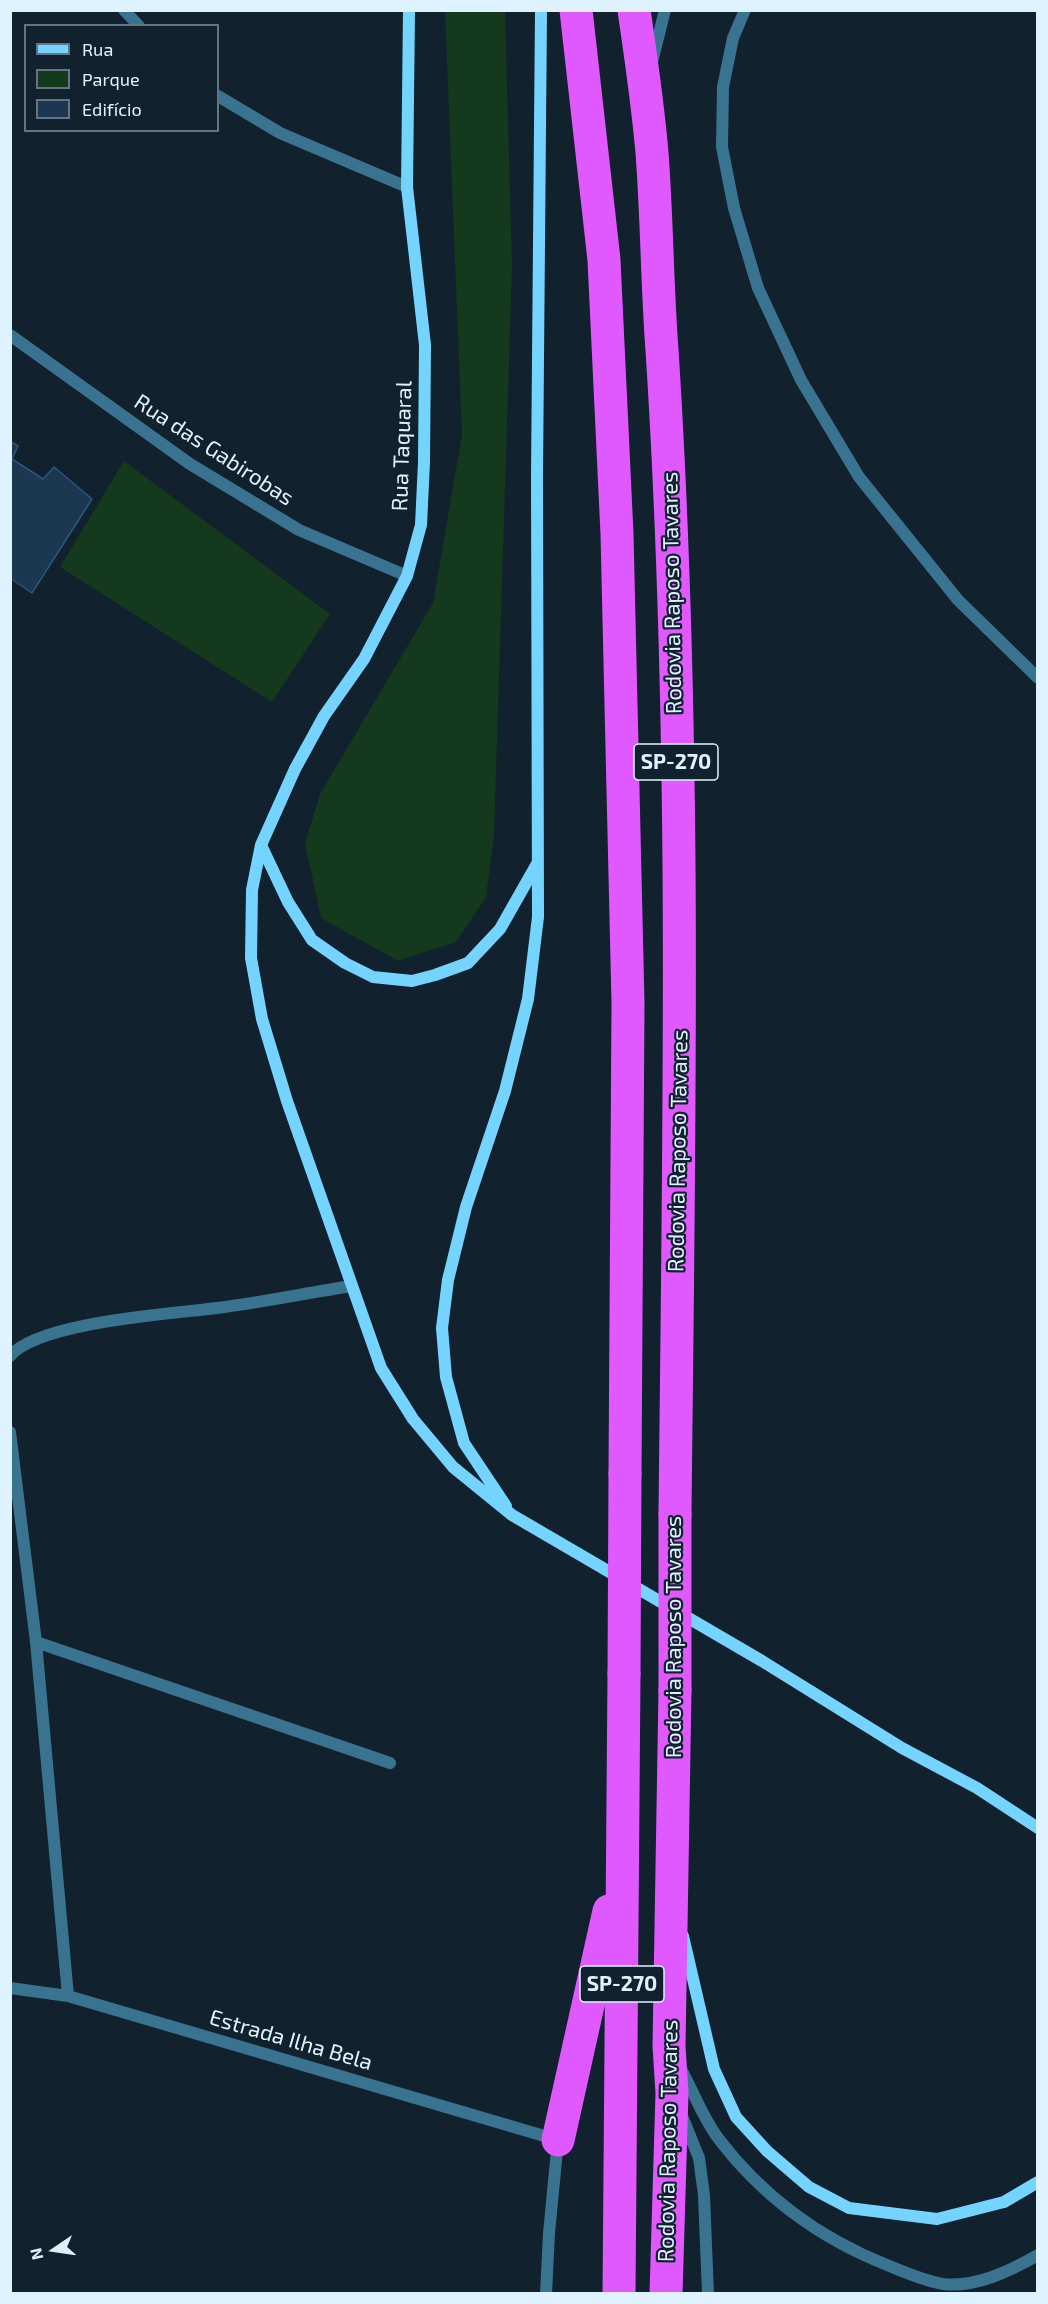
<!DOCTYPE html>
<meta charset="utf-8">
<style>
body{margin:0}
#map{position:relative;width:1048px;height:2304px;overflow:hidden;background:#11212e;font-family:"Exo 2",sans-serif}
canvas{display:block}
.frame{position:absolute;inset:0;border:12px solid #def2ff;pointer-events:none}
.legend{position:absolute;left:24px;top:24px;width:195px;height:108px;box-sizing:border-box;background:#11212e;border:2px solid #637582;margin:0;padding:8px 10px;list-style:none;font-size:18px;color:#def2ff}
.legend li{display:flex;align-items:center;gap:12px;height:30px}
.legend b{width:30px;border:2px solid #637582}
.north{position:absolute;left:24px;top:2220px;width:60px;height:60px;-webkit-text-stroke:4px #11212e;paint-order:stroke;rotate:257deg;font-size:16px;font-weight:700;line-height:24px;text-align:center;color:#def2ff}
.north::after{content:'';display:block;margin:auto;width:21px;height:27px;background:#def2ff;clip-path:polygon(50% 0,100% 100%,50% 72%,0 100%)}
</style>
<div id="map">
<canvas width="1048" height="2304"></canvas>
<div class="frame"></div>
<ul class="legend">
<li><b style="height:8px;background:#75d4ff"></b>Rua</li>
<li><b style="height:16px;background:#14391d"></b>Parque</li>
<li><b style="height:16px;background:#1c3750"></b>Edifício</li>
</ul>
<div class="north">N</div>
</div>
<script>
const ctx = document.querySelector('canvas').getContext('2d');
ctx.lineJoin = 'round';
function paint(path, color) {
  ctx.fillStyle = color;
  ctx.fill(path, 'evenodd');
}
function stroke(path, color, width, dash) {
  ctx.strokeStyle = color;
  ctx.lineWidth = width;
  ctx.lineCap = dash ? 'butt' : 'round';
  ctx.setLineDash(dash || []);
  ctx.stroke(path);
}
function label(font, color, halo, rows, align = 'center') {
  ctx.font = font + ' "Exo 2",sans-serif';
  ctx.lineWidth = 4.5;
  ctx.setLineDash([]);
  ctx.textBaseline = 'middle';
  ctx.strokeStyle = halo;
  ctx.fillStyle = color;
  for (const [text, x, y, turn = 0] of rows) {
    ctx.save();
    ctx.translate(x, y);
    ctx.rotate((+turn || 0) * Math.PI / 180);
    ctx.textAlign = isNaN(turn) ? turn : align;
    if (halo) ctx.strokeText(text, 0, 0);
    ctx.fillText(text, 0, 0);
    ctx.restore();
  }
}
const green = new Path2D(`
 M445 11H505L512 266 494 836 486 897 456 942 398 961 321 918 305 843 320 794 433 603 462 435Z
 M124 461 330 614 272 702 60 567Z`);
const building = new Path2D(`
 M10 441 18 446 12 459 43 479 54 467 92 499 32 593 10 578Z`);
const service = new Path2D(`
 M36 1642 390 1763
 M682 2116 699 2158 704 2195 708 2294`);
const minor = new Path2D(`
 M124 10 139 26
 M745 10 733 38 723 87 722 147 734 208 758 288 801 380 859 477 958 600 1038 678
 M652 62 665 10
 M218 96 280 133 407 187
 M10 335 190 464 299 530 407 576
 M10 1356C39 1322 171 1314 217 1308 262 1302 307 1293 352 1286
 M10 1432 36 1642 68 1996
 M10 1988 68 1996 558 2140 549 2233 546 2294
 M681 2069C693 2091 703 2118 718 2138 762 2196 819 2238 887 2265 904 2272 924 2281 943 2284 975 2288 1010 2271 1038 2255`);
const secondary = new Path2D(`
 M409 10 407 187 425 345 424 462 421 525 407 576 364 659 324 716 295 769 261 845 252 890 251 958 262 1019 287 1101 381 1368 413 1419 453 1467 512 1515 762 1661 902 1748 977 1788 1038 1828
 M261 845 288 902 312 940 345 963 373 977 412 981 435 975 468 963 500 929 538 862
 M506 1506 464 1443 446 1377 442 1328 448 1280 466 1207 505 1091 528 999 538 917 537 475 541 10
 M683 1936 714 2069 736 2117 767 2151 809 2187 849 2208 937 2219 1004 2202 1038 2182`);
const motorway = new Path2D(`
 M576 10 604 260 617 534 628 1003 625 1474
 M634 10C641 58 648 105 652 153 657 218 657 284 662 350 687 738 679 1127 675 1515
 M558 2140 609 1911
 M619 2294 624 1674
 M666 2294 672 2093 669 2046 675 1690`);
const motorwayBridge = new Path2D(`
 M675 1515V1690
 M624 1674 625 1474`);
const shields = [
 [676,762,84],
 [622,1984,84]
];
const shieldNames = [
 ["SP-270",676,762],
 ["SP-270",622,1984]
];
const streetNames = [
 ["Rua Taquaral",402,446,-88],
 ["Rua das Gabirobas",214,450,33],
 ["Rodovia Raposo Tavares",672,593,-91],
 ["Rodovia Raposo Tavares",678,1151,-89],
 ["Rodovia Raposo Tavares",674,1637,-90],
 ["Estrada Ilha Bela",291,2040,16],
 ["Rodovia Raposo Tavares",668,2141,-89]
];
paint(green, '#14391d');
paint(building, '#1c3750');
stroke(building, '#2d567d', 1.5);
stroke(service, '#3a738f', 12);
stroke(minor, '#3a738f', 12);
stroke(secondary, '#75d4ff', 12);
stroke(motorway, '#df59ff', 33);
stroke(motorwayBridge, '#df59ff', 33);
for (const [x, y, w] of shields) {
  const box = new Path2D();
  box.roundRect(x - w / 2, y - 18, w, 36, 4.5);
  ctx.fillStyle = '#11212e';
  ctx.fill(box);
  stroke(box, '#def2ff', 1.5);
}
label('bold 21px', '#def2ff', null, shieldNames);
label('22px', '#def2ff', '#11212e', streetNames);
</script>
